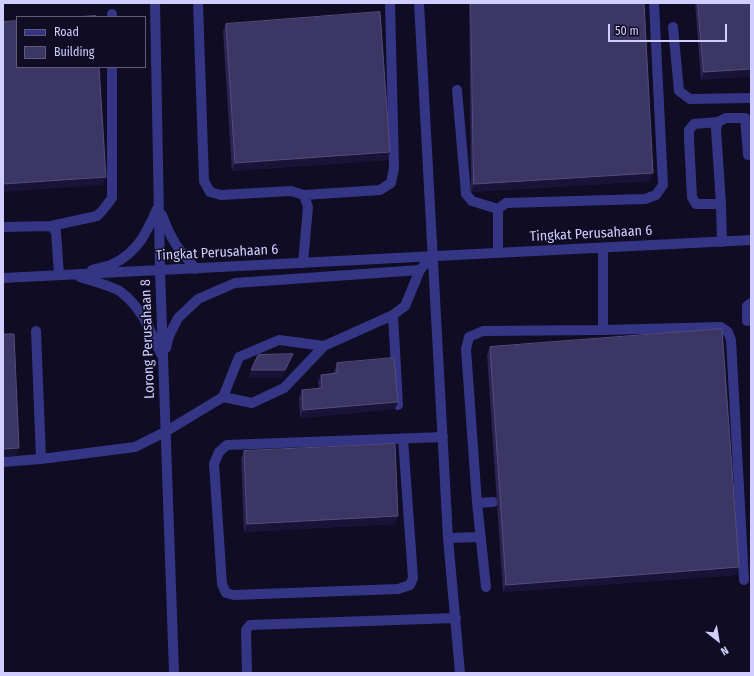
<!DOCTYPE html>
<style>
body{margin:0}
#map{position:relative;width:754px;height:676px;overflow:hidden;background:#0f0c23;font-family:"Fira Sans Condensed",sans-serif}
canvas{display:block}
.frame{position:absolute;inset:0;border:4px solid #d1ceff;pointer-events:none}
.legend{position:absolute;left:16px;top:16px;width:130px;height:52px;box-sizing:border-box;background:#0f0c23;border:1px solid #5d5a7b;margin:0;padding:5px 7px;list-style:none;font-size:12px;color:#d1ceff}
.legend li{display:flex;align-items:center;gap:8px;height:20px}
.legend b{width:20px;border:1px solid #5d5a7b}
.north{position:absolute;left:698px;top:620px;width:40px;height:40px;-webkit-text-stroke:3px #0f0c23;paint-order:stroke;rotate:149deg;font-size:11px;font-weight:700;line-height:16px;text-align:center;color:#d1ceff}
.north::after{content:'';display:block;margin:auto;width:14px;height:18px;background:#d1ceff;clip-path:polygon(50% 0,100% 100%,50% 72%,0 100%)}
.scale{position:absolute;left:608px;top:24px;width:119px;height:18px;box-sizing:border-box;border:2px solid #d1ceff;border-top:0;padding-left:5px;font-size:12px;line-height:14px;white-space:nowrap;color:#d1ceff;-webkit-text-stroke:3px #0f0c23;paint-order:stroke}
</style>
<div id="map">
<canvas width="754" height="676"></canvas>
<div class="frame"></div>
<ul class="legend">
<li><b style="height:5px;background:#343585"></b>Road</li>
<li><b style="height:11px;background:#3c3665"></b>Building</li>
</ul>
<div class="north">N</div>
<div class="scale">50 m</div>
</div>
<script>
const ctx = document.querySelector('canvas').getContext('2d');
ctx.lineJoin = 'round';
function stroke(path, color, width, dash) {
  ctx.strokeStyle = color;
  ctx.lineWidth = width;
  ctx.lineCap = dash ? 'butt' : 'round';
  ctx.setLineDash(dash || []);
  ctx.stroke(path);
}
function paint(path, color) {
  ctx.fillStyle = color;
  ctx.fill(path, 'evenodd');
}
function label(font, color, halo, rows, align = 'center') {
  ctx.font = font + ' "Fira Sans Condensed",sans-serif';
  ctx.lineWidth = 3;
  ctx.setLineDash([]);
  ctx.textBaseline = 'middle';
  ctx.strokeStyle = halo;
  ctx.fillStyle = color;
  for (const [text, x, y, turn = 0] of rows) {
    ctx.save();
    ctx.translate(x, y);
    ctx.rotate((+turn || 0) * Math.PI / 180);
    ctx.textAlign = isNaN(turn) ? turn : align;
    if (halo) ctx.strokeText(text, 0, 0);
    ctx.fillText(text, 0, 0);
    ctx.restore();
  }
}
const minor = new Path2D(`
 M155 3 160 270 174 673
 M198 3 204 181 210 192 221 195 291 191 304 195 308 207 303 263
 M419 3 448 538 460 673
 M112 14V17
 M673 27 679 91 690 99 751 98
 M457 90 466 194 472 201 498 209
 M718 122 694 124 689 130V139L692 197 696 204H721
 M304 195 380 190 391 183 394 168 390 3
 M162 215C171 240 178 249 196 269
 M51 226 97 216 102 211 112 198V67
 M3 227 51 226 56 232 59 275
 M722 242 721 204 716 129 718 122 726 118H745L748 155
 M603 248V330L721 327 728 332 731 340 744 580
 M498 253V209L506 203 645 199 656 195 663 185 654 3
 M92 270C99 268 107 267 113 264 138 252 147 232 157 209
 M80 277C89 280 115 287 121 292 141 307 151 331 161 354
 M3 278 751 240
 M393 315 398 405
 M747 321V306L751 303
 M36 331 41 459
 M166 348 169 336 178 318 198 299 235 283 420 270
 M223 397 239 357 279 340 324 346
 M403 439 413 578 410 585 398 589 234 595 226 593 222 584 214 464 219 452 227 445 443 437
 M3 462 41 459 135 447 165 432 223 397 252 403 284 388 324 346 393 315 405 306 420 270 432 256
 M477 503 493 502
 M448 538 481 537
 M486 587 477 503 466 349 469 337 483 331 603 330
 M247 673 246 630 250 625 456 618`);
const wall = new Path2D(`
 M469 3H644L650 181 471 192Z
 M695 3H751L701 80Z
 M226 24 390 152 387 160 232 171 223 31Z
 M490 347 739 567 736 575 503 592 487 355Z
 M337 363 398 402 395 409 300 418 299 398 302 390 319 389 318 382 321 375 334 373V371Z
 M244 451 395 524 244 532 241 459Z`);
const shadedWall = new Path2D(`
 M751 69V77L701 80 704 72Z
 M390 152 387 160 232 171 235 163Z
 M653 173 650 181 471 192 474 184Z
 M106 177 103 185 3 192V184Z
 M293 354 290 362 282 378H248L251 370Z
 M398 402 395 409 300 418 303 410Z
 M19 448 16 456 3 457V449Z
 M398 516 395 524 244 532 247 524Z
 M739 567 736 575 503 592 506 585Z`);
const building = new Path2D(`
 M471 3H644L653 173 474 184Z
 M698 3H751V69L704 72Z
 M380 12 390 152 235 163 226 24Z
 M96 16V17H73Z
 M17 21V67H99L106 177 3 184V22Z
 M722 329 739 567 506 585 490 347Z
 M3 334H14L19 448 3 449Z
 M293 354 285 370H251L258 355Z
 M394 358 398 402 303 410 302 390 322 388 321 375 337 373V363Z
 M395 444 398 516 247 524 244 451Z`);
const streetNames = [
 ["Tingkat Perusahaan 6",591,234,-3],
 ["Tingkat Perusahaan 6",217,253,-3],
 ["Lorong Perusahaan 8",148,339,-92]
];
stroke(minor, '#343585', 10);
paint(wall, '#2b2452');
paint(shadedWall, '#181337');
paint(building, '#3c3665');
stroke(building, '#544e7d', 1);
label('14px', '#d1ceff', '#0f0c23', streetNames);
</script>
